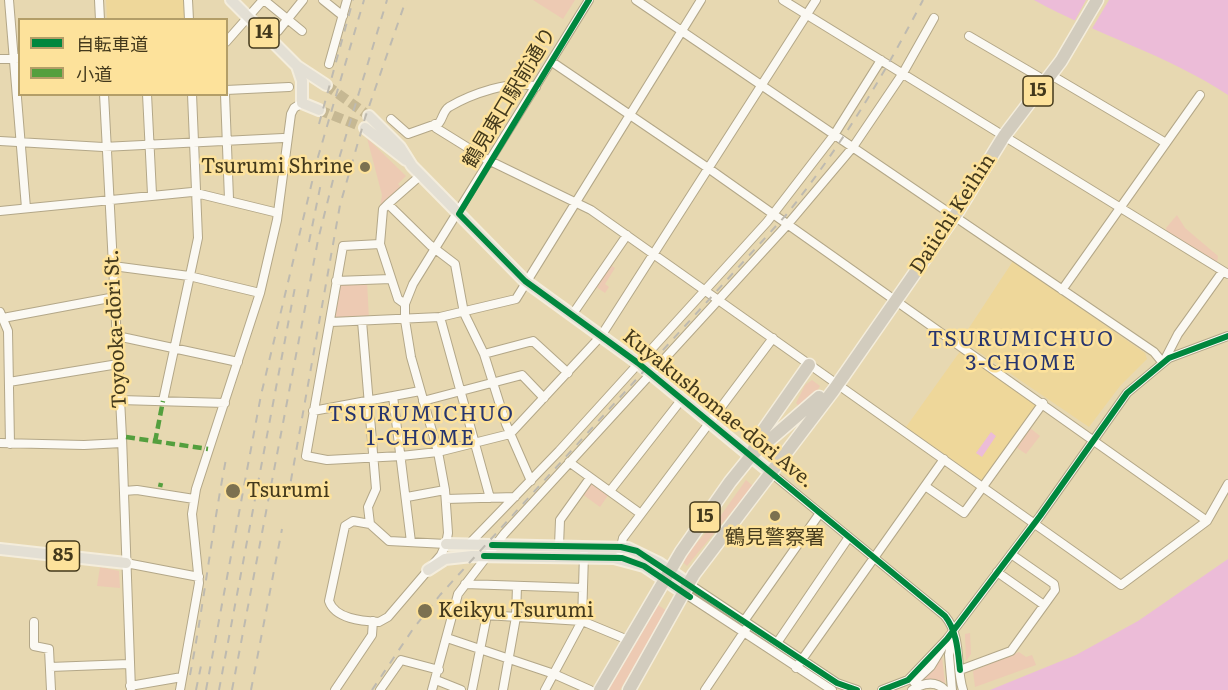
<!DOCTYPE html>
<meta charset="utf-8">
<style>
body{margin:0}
#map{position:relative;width:1228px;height:690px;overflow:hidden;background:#e7d8b1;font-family:Literata,"Noto Sans JP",serif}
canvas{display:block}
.legend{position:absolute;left:18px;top:18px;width:210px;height:78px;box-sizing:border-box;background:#fde29b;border:2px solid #b39e68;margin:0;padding:8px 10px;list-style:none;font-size:18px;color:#43391c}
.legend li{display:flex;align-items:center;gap:12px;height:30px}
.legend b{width:30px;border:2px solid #b39e68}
</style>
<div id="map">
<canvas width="1228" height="690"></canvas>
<ul class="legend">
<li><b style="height:8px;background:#00873e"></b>自転車道</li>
<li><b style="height:8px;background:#549f3e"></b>小道</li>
</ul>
</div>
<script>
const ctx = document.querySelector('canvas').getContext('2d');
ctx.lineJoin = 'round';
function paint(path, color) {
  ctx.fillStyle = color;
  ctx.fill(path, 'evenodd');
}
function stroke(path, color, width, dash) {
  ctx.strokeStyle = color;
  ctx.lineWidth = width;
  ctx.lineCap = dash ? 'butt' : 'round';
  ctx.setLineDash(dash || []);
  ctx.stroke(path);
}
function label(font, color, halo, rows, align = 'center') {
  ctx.font = font + ' Literata,"Noto Sans JP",serif';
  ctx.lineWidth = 5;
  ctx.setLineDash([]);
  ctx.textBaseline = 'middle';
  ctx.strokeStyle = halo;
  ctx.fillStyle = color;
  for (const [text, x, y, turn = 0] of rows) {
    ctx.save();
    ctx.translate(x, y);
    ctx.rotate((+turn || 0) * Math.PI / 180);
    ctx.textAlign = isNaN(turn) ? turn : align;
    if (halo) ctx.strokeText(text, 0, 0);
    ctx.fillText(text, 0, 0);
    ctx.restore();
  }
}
const built = new Path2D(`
 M106 0H186L187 19H107Z
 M1013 261 1145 353 1147 359 1120 386 1089 427 961 340Z
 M961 350 1038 405 984 482 906 427Z`);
const green = new Path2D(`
 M533 0H575L563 19Z
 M367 138 406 176 398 184 403 189 380 208 382 195Z
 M1177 215 1185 228 1218 256 1217 263 1167 232 1166 228Z
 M609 264 615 268 605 284 609 287 605 293 595 286Z
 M367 281 369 319 334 321 339 283Z
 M812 380 820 386 817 391 799 406 796 403 805 385Z
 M1030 428 1040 436 1026 454 1016 447Z
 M746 480 753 486 687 566 682 561 684 557 719 518Z
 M591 482 609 494 600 507 582 494Z
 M100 567 119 571 120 588 97 586Z
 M658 605 667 611 620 690H606Z
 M970 633 971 654 966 661 965 634Z
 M1019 652 1026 657 1032 655 1036 665 975 687 973 671Z
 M942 657 945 683 931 680 919 683Z`);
const water = new Path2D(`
 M1034 0H1228V95C1168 55 1097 35 1034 0Z
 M991 432 996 436 982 457 976 453Z
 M1228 559V690H990L1076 655 1138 621Z`);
const pier = new Path2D(`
 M1086 0H1109L1090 32 1073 24Z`);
const majorTunnel = new Path2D(`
 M326 85 369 116
 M319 110 365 128`);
const minor = new Path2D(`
 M9 0 26 208
 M99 0 100 20
 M188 0 189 20
 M264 0 302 31
 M323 0 343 16
 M636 0 1154 352 1163 363 1178 334 1223 271
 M783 0 1228 274
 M278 31 303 0
 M969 36 1046 81
 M226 42 263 0
 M0 59 20 58
 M552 62 708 168 1207 521
 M329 64 347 0
 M1051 75 1166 143
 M226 90 289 87
 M104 94 122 437 131 690
 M147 94 152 194
 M225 94 229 199
 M391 119 408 134 439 123C443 118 443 111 449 107 469 95 514 78 536 87
 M435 124 436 128 486 159 591 210 1121 585 1207 521 1228 484
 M0 141 103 147 283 138
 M421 175 388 204 430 245 455 264 464 313 484 354 506 424 531 481
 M388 204 383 209 380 244 398 299 405 304
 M0 211 192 192 278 213
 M380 244 343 246 306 456 327 460 401 456 438 452 510 434 601 336 816 0
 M113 266 189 276 260 293
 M336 281 391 279
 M1062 290 1200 95
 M0 312 8 331 10 444
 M572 315 627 235
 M440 317 490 498
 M3 318 115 297
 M362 321 376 489 368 507 370 524 389 541 446 544
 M331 322 440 317 516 299 701 0
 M117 336 238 362
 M484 354 533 341 568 373
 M9 382 118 364
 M393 396 411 542
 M120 400 225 403
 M163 401 198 238 192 94
 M423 401 522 375 544 398
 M313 411 420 391
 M0 443 84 445 122 443
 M569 462 641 514
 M770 472 945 616C963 638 955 666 963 690
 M925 486 964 513 1043 403
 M124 491 137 490 194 499
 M610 491 682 399
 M407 497 445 490
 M446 499 515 497
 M370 524 353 521 345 526 329 601C335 619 362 621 379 622L388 617 441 555 446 544 448 533 445 490 438 452 411 357 405 320V304L413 284 589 0
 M469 544 559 451 767 222 834 135 881 60
 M559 546 560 520 590 478
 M620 551 623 538 773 338
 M126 563 199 577
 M997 572 1044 605
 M465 584 583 588
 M689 584 837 683 857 690
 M684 593 832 690
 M453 613 582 621 628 640
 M744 621 820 513
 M34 622V646L49 649 51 690
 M447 638 554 674 590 690
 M777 643 849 537
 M50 667 129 664
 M796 668 944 459
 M960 670 1011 651 1055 590 1054 584 1011 554
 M436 680 461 690
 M914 682 931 666 945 643
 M130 686 182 677
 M180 690 199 583 192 514 196 489 260 293 277 220 291 114 294 108 302 103
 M335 690 372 635 373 621
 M380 690 401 660 439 670
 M432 690 458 594 504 534 788 224 853 147 903 73 934 18
 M472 690 487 615
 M503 690 516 617 517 586
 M545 690 582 621 584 554
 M705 690 746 629
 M882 690 908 680 947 639 1040 516 1127 393 1169 358 1228 336
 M912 690C923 683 935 680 945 690
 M952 690 949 655 953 633`);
const major = new Path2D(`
 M231 0 297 66 302 81V103L319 110
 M297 66 326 85
 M369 116 400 147 412 166 525 281 638 363 770 472
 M365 128 406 160
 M446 544 628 548 659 563 689 584
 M0 549 126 563
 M428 570 445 559 472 556 614 558 644 566 684 593`);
const highway = new Path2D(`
 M752 453 760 435 809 365
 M600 690 681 552 730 482 751 456 819 397
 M629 690 694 574 833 391 958 211 1004 136 1061 61 1097 0`);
const rail = new Path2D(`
 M319 124 353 0
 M309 242 321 183
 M288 497 340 205 365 118 406 0
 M190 675C204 603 212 531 226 459
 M196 690 202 661
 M206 690 261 395 318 157 364 0
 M219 690 295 287
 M232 690 318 240 335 172 387 0
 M251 690 282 529
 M372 690 413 629 440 595 786 215C840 148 883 77 923 0`);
const quiet = new Path2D(`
 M126 437 208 449
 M155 442 163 401
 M160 487 161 483`);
const cycleway = new Path2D(`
 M589 0 459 214 525 281 638 363 945 616C957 631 958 652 960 670
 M492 545 621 547 637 551 837 683 857 690
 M484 556 622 558 644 566 690 597
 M882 690 908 680 947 639 1040 516 1127 393 1169 358 1228 336`);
const markers = [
 [365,167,6,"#7c7150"],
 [233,491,8,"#7c7150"],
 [775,516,6,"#7c7150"],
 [425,611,8,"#7c7150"]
];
const shields = [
 [264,33,30],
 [1038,91,30],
 [705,517,30],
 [63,556,33]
];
const shieldNames = [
 ["14",264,33],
 ["15",1038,91],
 ["15",705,517],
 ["85",63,556]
];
const streetNames = [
 ["鶴見東口駅前通り",510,98,-59],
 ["Daiichi Keihin",953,214,-57],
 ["Toyooka-dōri St.",116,329,-93],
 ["Kuyakushomae-dōri Ave.",718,409,39]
];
const poiNames = [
 ["Tsurumi Shrine",353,167,"right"],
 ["Tsurumi",246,491],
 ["鶴見警察署",775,538,"center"],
 ["Keikyu Tsurumi",438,611]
];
const neighbourhoodNames = [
 ["TSURUMICHUO",1021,340],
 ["3-CHOME",1021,364],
 ["TSURUMICHUO",421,415],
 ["1-CHOME",421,439]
];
paint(built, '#eed79a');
paint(green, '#edcab3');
paint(water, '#ecbcd8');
paint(pier, '#e7d8b1');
stroke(majorTunnel, '#c6b893', 10, [10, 5]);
stroke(minor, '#b3a788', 10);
stroke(major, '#f4eddc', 14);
stroke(highway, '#f4eddc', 15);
stroke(minor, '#fbf9f3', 8);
stroke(major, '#e3dfd4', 10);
stroke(highway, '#d2ccbe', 12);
stroke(rail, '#bebab0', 2, [8, 8]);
stroke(quiet, '#549f3e', 4.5, [9, 4.5]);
stroke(cycleway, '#00873e', 6);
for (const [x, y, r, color] of markers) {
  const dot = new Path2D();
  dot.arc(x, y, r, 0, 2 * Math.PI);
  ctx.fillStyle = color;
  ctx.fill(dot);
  stroke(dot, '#fde29b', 2);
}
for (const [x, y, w] of shields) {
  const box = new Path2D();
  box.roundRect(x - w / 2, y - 15, w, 30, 4.5);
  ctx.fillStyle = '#fde29b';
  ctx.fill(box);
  stroke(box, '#43391c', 1.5);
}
label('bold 18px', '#43391c', null, shieldNames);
label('20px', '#43391c', '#fde29b', streetNames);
label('20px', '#43391c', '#fde29b', poiNames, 'left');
ctx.letterSpacing = '1.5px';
label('21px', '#27356e', '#fde29b', neighbourhoodNames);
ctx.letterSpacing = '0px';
</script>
